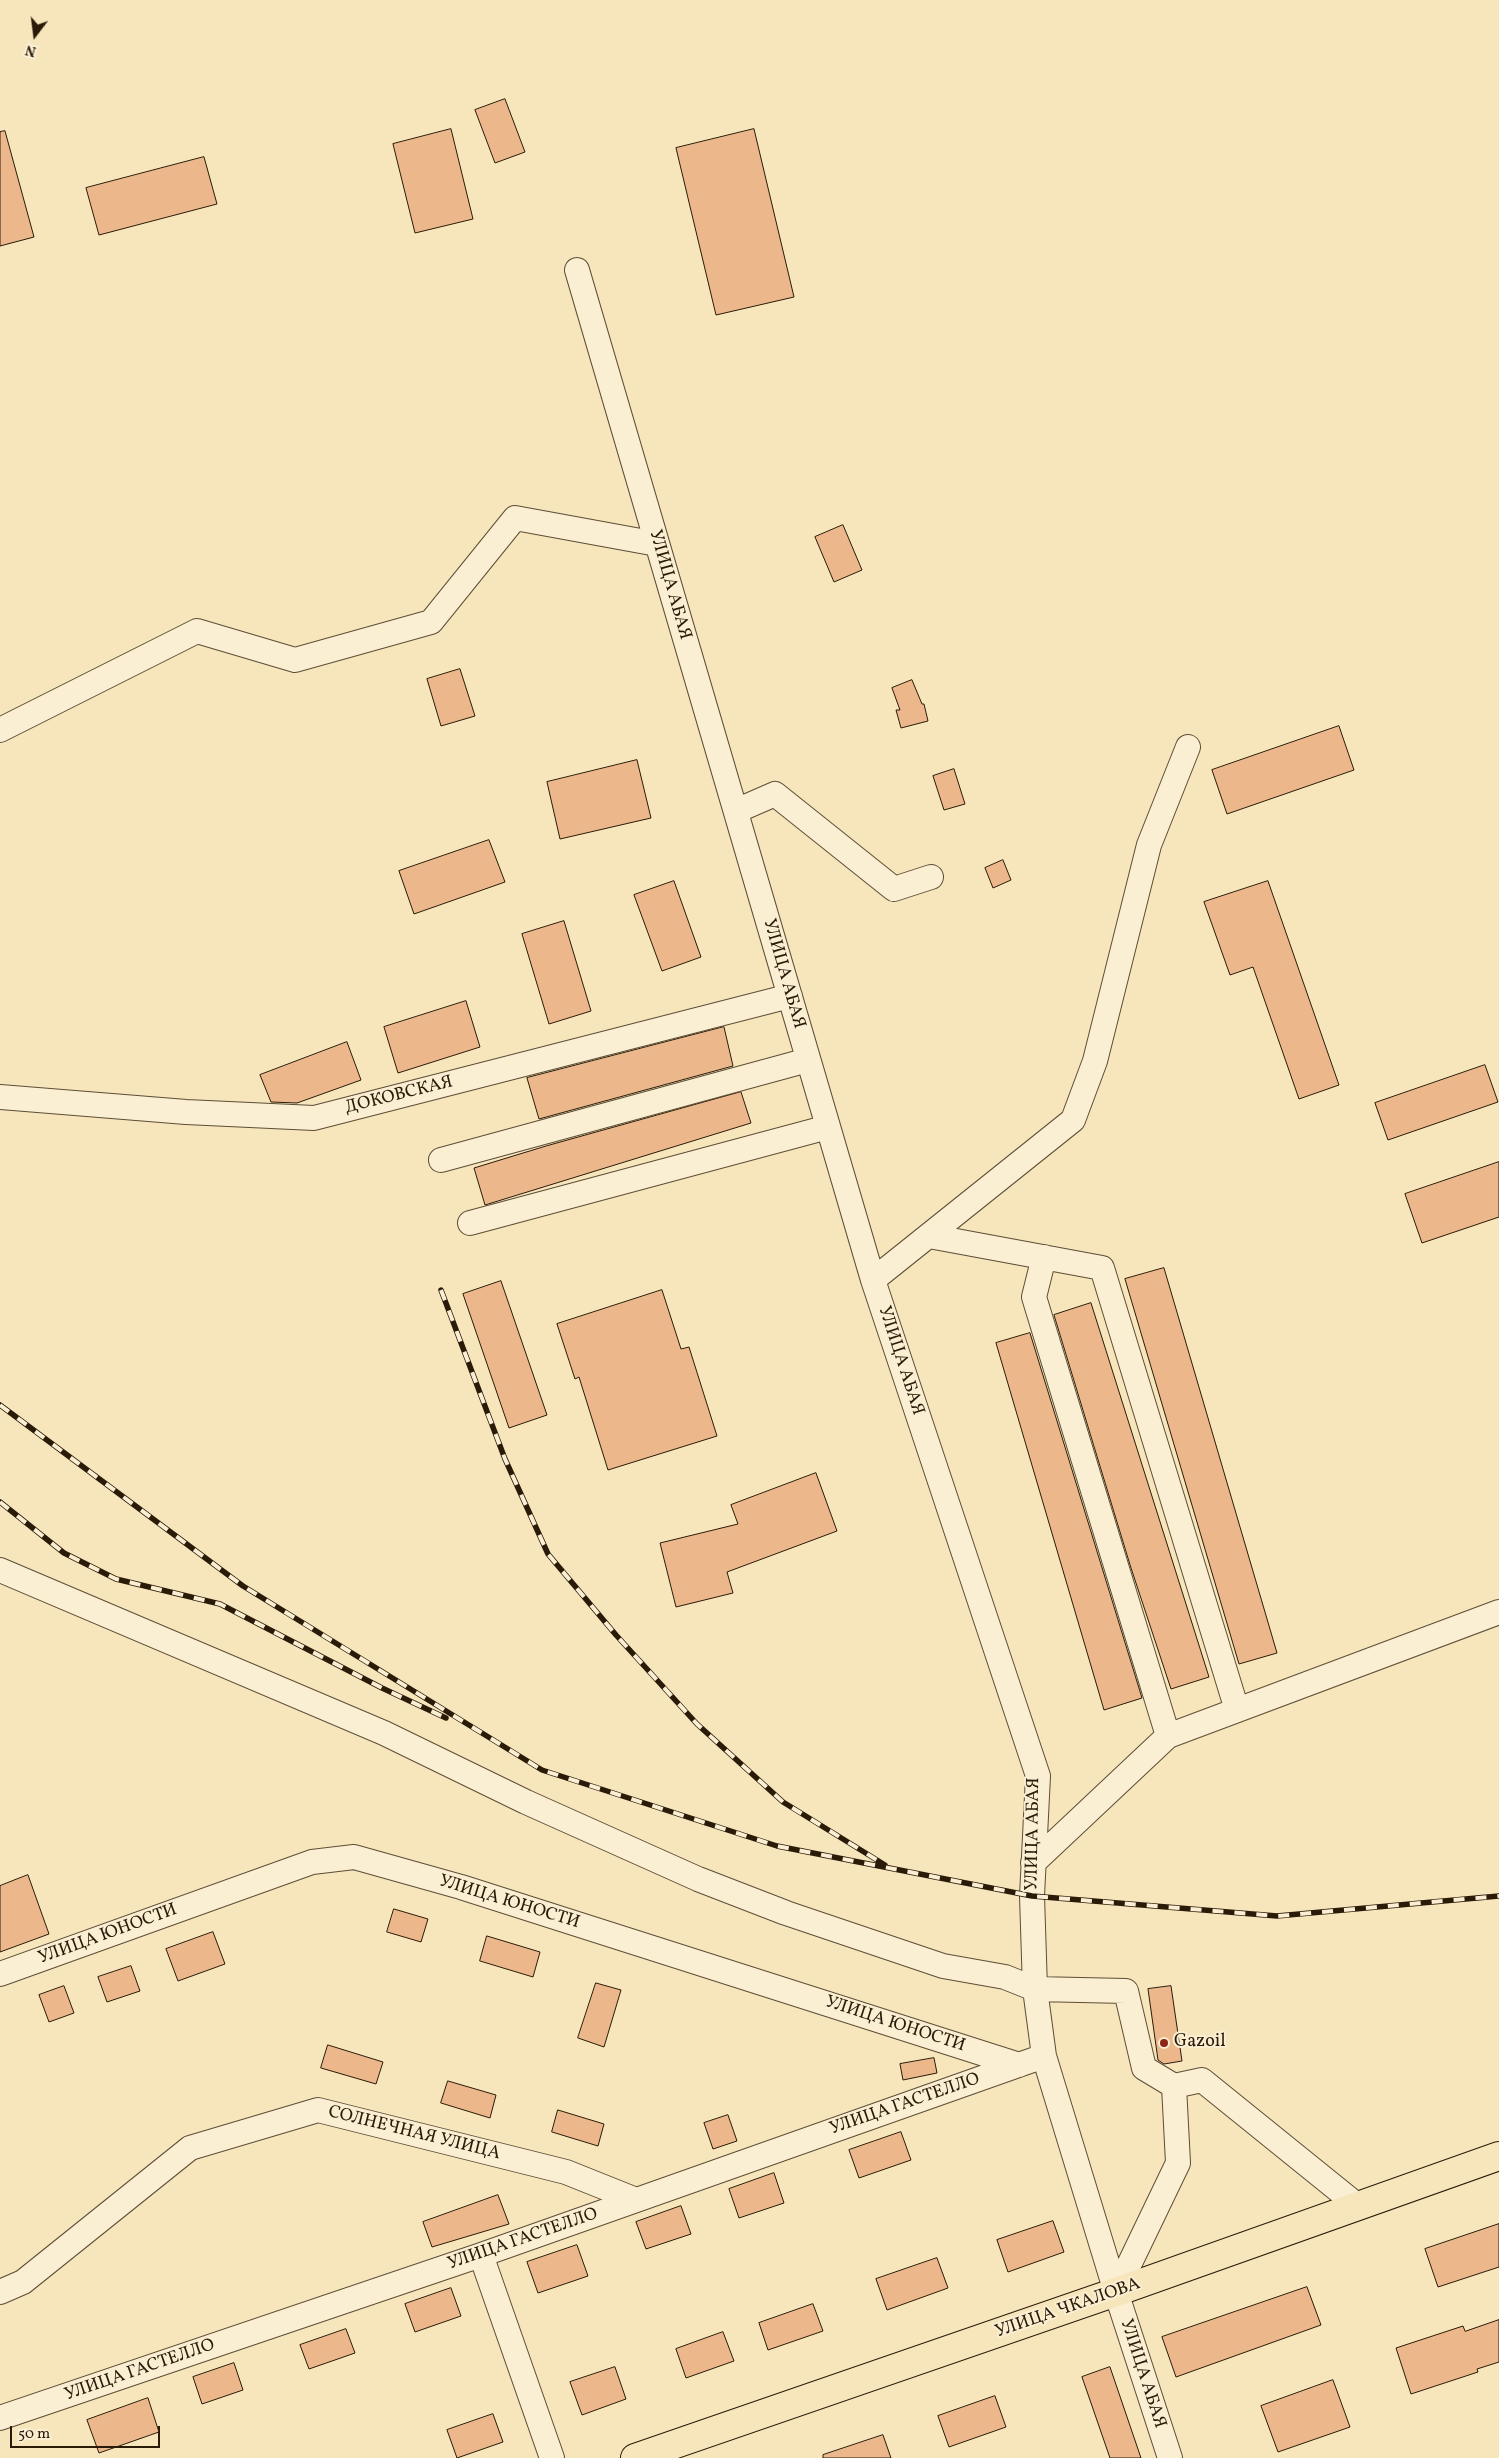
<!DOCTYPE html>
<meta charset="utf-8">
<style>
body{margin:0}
#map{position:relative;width:1499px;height:2458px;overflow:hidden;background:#f7e5bb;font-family:Vollkorn,serif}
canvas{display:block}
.north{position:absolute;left:10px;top:10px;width:50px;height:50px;-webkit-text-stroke:4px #faeed3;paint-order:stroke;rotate:195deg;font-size:14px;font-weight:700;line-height:20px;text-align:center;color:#2a1b09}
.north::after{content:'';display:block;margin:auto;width:18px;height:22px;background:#2a1b09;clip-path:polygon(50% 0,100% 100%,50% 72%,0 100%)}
.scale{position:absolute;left:10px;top:2426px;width:150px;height:22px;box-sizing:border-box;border:2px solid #2a1b09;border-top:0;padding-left:6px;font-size:15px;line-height:18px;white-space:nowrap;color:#2a1b09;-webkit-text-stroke:4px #faeed3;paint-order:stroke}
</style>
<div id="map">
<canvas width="1499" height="2458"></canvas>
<div class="north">N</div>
<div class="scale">50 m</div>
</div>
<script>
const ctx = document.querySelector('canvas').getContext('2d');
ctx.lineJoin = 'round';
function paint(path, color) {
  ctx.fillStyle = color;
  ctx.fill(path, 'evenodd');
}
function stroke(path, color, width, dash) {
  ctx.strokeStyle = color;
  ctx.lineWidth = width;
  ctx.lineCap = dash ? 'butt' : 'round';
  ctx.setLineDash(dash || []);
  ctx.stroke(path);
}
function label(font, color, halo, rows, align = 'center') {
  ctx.font = font + ' Vollkorn,serif';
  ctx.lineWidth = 4;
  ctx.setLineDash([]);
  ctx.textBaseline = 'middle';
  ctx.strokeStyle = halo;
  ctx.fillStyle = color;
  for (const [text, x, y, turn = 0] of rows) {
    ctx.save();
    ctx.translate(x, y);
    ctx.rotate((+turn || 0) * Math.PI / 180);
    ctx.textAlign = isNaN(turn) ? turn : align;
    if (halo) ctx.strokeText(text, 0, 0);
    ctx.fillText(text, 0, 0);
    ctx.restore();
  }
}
const building = new Path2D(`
 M505 99 525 152 495 163 475 110Z
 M451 129 473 219 415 233 393 144Z
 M754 129 794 297 716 315 676 148Z
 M5 131 34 237 0 246V132Z
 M204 157 217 204 99 235 86 188Z
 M843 525 862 570 834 582 815 537Z
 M460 669 475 716 441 726 427 679Z
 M912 680 922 704H924L928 721 901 728 896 710H900L892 688Z
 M1339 726 1354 770 1227 814 1212 770Z
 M637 760 651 818 560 839 547 782Z
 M954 769 965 804 944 810 933 776Z
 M489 840 505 882 414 914 399 871Z
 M1003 860 1011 880 993 888 985 868Z
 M674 881 701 957 662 971 634 895Z
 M1268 881 1339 1085 1299 1099 1253 967 1230 975 1204 902Z
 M564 921 591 1011 549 1024 522 934Z
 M466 1001 480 1047 398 1073 384 1027Z
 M724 1027 733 1066 539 1119 527 1078Z
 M347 1042 361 1080 297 1103 271 1102 260 1075Z
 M1485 1065 1498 1102 1388 1140 1375 1103Z
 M741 1092 751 1123 485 1205 474 1168 546 1146Z
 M1499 1162V1217L1422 1243 1405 1194Z
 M1164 1268 1277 1653 1239 1664 1125 1279Z
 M501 1281 547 1415 509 1428 463 1294Z
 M662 1290 681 1349 689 1347 717 1436 608 1470 579 1377 575 1379 557 1324Z
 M1091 1303 1209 1677 1171 1689 1131 1568 1054 1315Z
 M1030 1333 1142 1698 1104 1710 996 1343Z
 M816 1473 837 1531 727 1572 733 1593 676 1607 660 1543 738 1524 731 1505Z
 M28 1875 49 1934 0 1952V1886Z
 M394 1909 428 1919 421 1942 387 1932Z
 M213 1932 225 1964 178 1981 166 1949Z
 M487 1936 540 1952 533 1977 480 1961Z
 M131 1966 140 1991 107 2002 98 1977Z
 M596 1983 621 1990 604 2047 578 2038Z
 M64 1986 74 2013 49 2022 39 1995Z
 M1171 1986 1182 2061 1164 2064 1158 2060 1148 1989Z
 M328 2045 383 2062 376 2084 321 2068Z
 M934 2058 937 2073 903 2080 900 2064Z
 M448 2081 496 2095 490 2118 441 2103Z
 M558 2110 604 2124 598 2146 552 2132Z
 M728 2115 737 2141 713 2149 704 2123Z
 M901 2132 911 2160 859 2178 849 2150Z
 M774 2173 784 2203 739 2218 729 2189Z
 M498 2195 509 2224 432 2247 423 2222Z
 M681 2206 691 2234 646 2249 636 2222Z
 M1053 2221 1064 2252 1008 2272 997 2240Z
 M1499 2224V2267L1438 2287 1425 2249Z
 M577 2245 588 2276 538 2293 527 2262Z
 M937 2258 948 2288 887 2310 876 2279Z
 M1307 2287 1321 2325 1176 2377 1162 2337Z
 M451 2288 461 2316 415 2332 405 2304Z
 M813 2304 823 2331 768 2350 759 2323Z
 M1499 2320V2362L1477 2369 1478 2372 1411 2394 1396 2348 1463 2326 1465 2331Z
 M346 2329 355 2353 309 2369 300 2345Z
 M723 2332 734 2361 686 2378 676 2349Z
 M234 2363 243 2390 202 2404 193 2377Z
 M615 2367 626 2399 582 2415 570 2382Z
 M1110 2367 1141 2458H1110L1082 2377Z
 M1333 2380 1350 2427 1278 2452 1261 2406Z
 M995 2396 1006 2427 949 2447 938 2416Z
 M148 2398 159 2432 99 2453 87 2420Z
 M493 2414 503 2442 457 2458 447 2430Z
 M883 2435 891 2458H823V2455Z`);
const minor = new Path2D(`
 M577 270 873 1280 1038 1776 1032 1896 1035 1989 1044 2056 1116 2292 1170 2458
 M0 730 197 631 295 660 431 622 515 518 657 544
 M736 811 775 794 894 889 931 877
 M0 1097 186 1112 314 1118 790 996
 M441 1160 808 1060
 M470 1223 828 1127
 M929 1236 1102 1268 1237 1710
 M1044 1257 1034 1297 1168 1736
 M873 1280 1073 1120 1095 1061 1149 845 1188 747
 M0 1570 384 1733 526 1802 698 1879 786 1913 943 1966 1005 1977 1035 1989 1126 1991 1144 2068 1174 2086
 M1033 1863 1168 1736 1499 1612
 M0 1974 312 1862 354 1857 461 1887 1019 2065
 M481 2255 552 2458
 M0 2292 23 2282 190 2148 318 2110 566 2172 636 2200
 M1116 2292 1178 2163 1174 2086 1202 2080 1358 2206
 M0 2418 481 2255 1044 2056`);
const major = new Path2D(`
 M635 2458 1116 2292 1499 2156`);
const rail = new Path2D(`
 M441 1290 505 1459 548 1554 616 1635 697 1724 783 1802 885 1865
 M0 1405 243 1586 542 1770 777 1846 1032 1896 1277 1916 1499 1896
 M0 1502 64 1553 116 1579 220 1604 382 1688 446 1718`);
const markers = [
 [1164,2043,5,"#8f2418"]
];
const streetNames = [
 ["УЛИЦА АБАЯ",669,585,74],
 ["УЛИЦА АБАЯ",783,974,74],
 ["ДОКОВСКАЯ",399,1096,-14],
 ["УЛИЦА АБАЯ",900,1361,72],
 ["УЛИЦА АБАЯ",1034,1834,-89],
 ["УЛИЦА ЮНОСТИ",509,1903,17],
 ["УЛИЦА ЮНОСТИ",108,1935,-20],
 ["УЛИЦА ЮНОСТИ",895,2025,18],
 ["УЛИЦА ГАСТЕЛЛО",905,2105,-19],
 ["СОЛНЕЧНАЯ УЛИЦА",414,2134,14],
 ["УЛИЦА ГАСТЕЛЛО",523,2240,-19],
 ["УЛИЦА ЧКАЛОВА",1068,2309,-19],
 ["УЛИЦА ГАСТЕЛЛО",140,2371,-19],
 ["УЛИЦА АБАЯ",1142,2374,72]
];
const poiNames = [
 ["Gazoil",1174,2043]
];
paint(building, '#ebb78b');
stroke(building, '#2a1b09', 1);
stroke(minor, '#5d4e36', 26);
stroke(major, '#2a1b09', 30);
stroke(minor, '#faeed3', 24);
stroke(major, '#f7e5bb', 28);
stroke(rail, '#2a1b09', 5.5);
stroke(rail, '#faeed3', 4, [11]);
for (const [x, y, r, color] of markers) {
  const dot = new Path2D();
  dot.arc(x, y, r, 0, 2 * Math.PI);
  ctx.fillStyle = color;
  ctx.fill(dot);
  stroke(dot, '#faeed3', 2);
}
label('18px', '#2a1b09', '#faeed3', streetNames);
label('18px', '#2a1b09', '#faeed3', poiNames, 'left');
</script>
